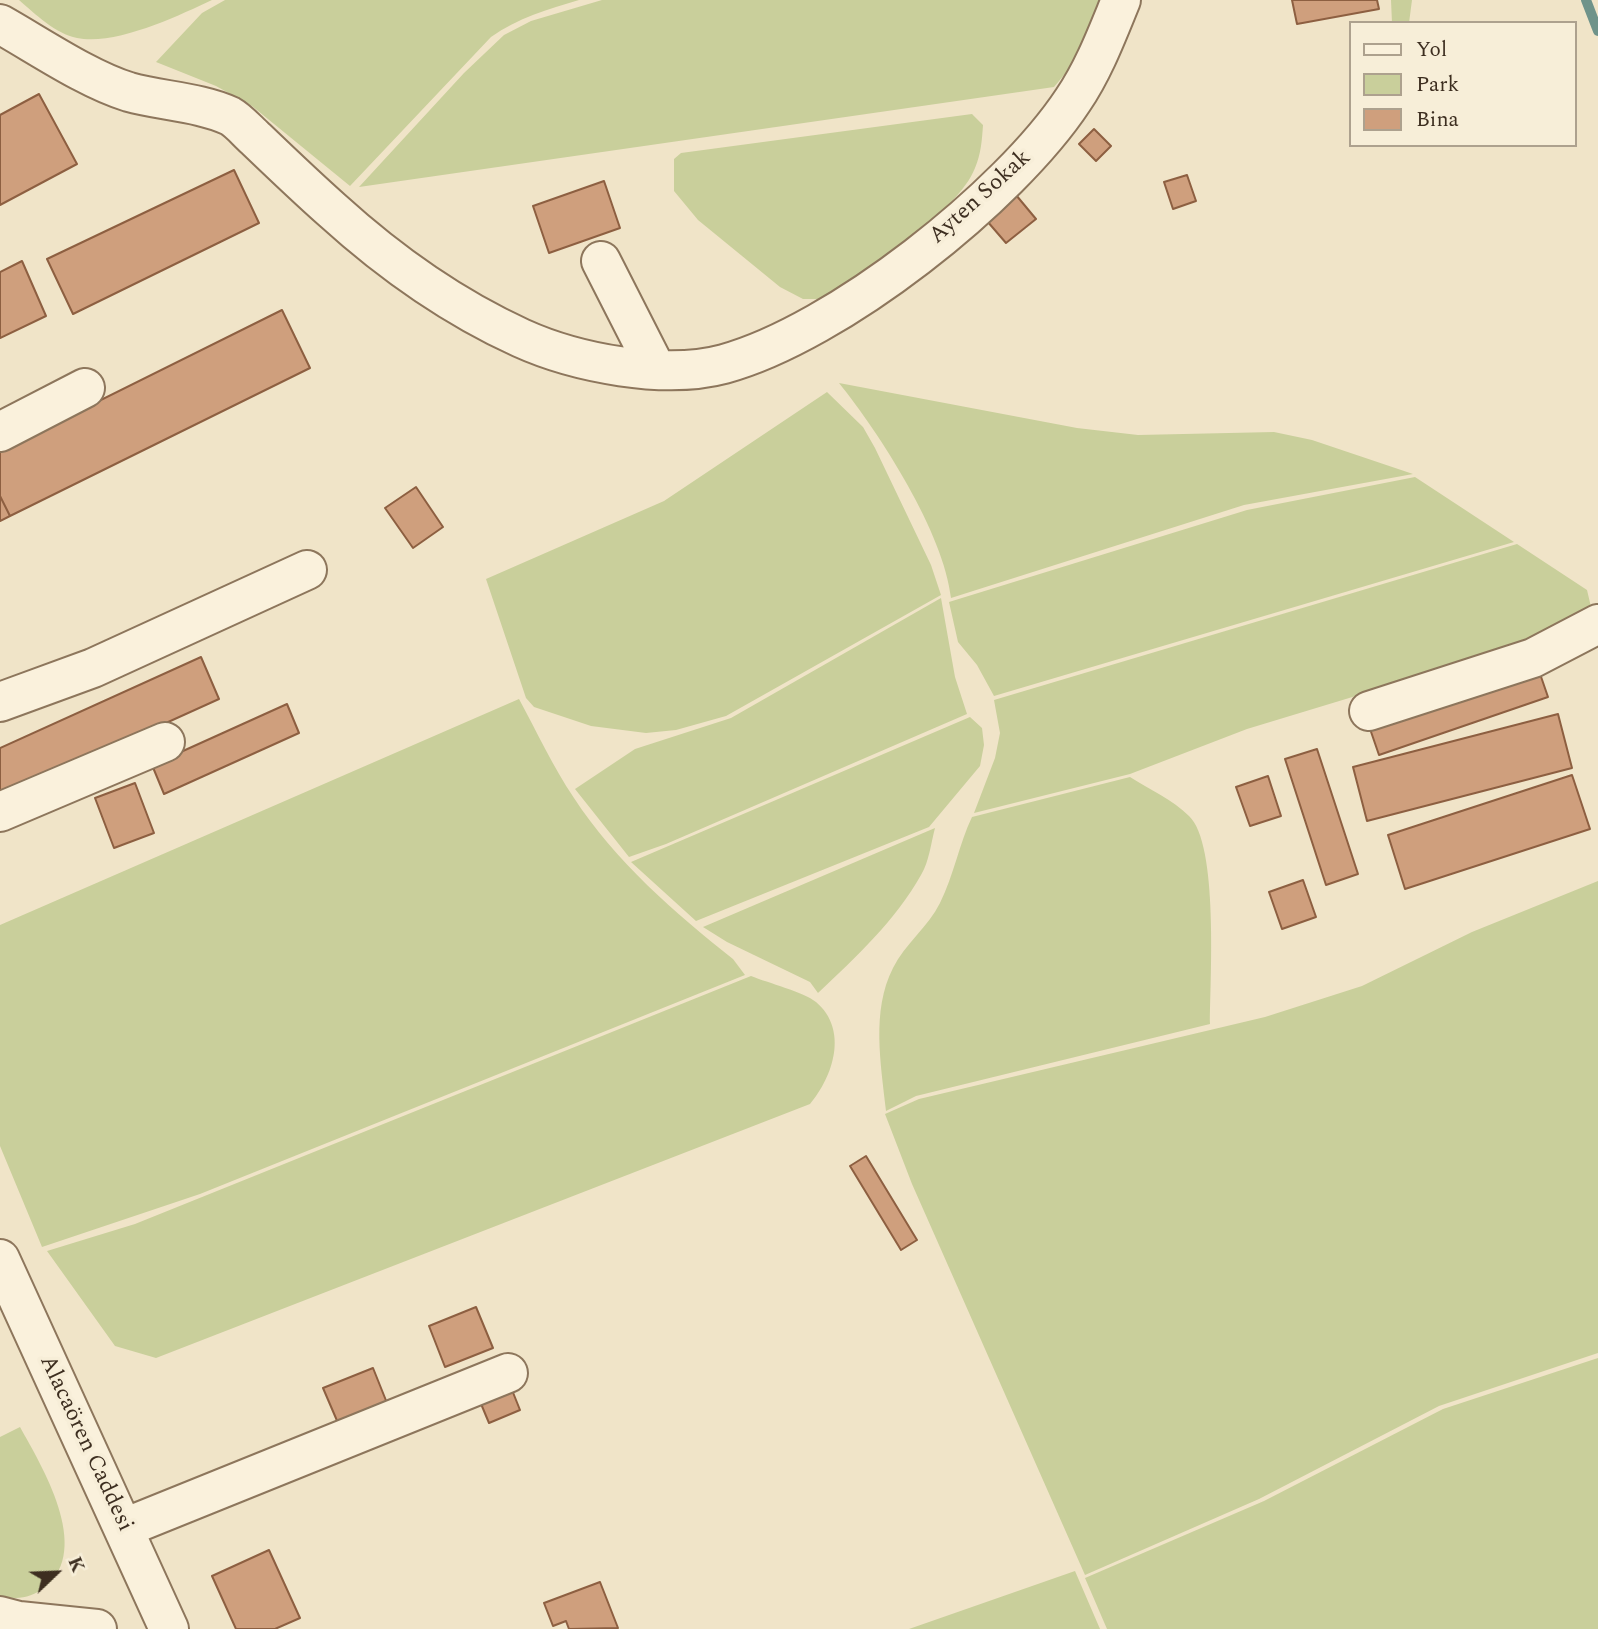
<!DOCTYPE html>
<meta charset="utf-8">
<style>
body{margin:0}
#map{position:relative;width:1598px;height:1629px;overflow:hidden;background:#f0e4c8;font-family:Spectral,serif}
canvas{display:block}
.legend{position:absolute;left:1349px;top:21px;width:228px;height:126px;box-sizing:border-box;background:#f7eed8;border:2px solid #ada18e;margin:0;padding:9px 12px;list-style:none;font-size:21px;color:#3d2e20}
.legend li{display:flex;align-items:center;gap:14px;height:35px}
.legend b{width:35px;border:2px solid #ada18e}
.north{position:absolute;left:21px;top:1538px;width:70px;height:70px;-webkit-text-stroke:5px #f7eed8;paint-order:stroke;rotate:67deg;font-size:19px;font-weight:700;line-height:28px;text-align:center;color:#3d2e20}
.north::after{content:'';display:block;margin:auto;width:24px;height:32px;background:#3d2e20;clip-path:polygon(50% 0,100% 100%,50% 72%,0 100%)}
</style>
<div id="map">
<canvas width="1598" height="1629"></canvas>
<ul class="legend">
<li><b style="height:9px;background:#faf1dc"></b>Yol</li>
<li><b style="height:19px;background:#c9cf9b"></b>Park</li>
<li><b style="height:19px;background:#cf9f7d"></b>Bina</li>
</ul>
<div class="north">K</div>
</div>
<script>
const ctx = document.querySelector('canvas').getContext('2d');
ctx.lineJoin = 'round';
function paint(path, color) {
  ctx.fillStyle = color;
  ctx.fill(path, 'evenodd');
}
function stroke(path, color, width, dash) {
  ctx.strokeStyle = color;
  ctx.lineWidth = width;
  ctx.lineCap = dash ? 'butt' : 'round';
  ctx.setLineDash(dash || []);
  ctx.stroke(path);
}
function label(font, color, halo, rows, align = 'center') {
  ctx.font = font + ' Spectral,serif';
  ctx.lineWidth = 7;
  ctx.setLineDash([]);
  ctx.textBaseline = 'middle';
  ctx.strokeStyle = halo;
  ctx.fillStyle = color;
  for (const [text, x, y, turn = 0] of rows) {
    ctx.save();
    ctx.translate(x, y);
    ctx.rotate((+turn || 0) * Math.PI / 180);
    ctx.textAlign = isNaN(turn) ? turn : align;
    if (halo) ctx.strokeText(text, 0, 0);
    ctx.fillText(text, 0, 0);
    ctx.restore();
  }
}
const green = new Path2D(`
 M19 0H212C178 16 115 46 77 38 56 34 35 14 19 0Z
 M225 0H579C548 9 518 18 491 37L350 186 252 106 216 86 156 62 202 13Z
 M602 0H1105L1074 63 1054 87 359 187 464 73 504 35 531 21Z
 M1391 0H1412L1409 23H1392Z
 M972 114 983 125C982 140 981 154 975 168 957 214 865 269 824 299H803L780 287 698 220 674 191V159L681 153Z
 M839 383 1077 428 1138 435 1274 432 1312 440 1413 474 1244 505 951 598C944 533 880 434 839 383Z
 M827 392 863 427 875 448 931 565 941 595 726 716 676 730 646 733 591 726 534 707 526 698 486 579 664 501Z
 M1415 477 1514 542 994 696 977 665 958 642 949 602 1247 510Z
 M1517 544 1587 590 1591 607 1572 620 1504 651 1247 729 1130 774 974 813 995 758 1000 733 994 700Z
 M941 598 955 677 967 714 666 844 629 857 575 789 635 749 731 718Z
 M519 699C537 732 553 767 574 798 615 861 675 913 733 959L745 975 200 1194 42 1247 0 1146V925Z
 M970 717 982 728 984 745 980 766 929 827 696 921 631 862Z
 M1130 777C1149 789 1173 800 1189 816 1219 844 1210 981 1210 1024L916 1096 886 1111C881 1064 871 1011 893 968 905 944 928 927 940 903 954 875 959 844 972 817Z
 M935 828C931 843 929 862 921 875 896 920 855 958 818 993L810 982 727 942 703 927Z
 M1598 881V1353L1439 1406 1259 1499 1085 1575 912 1184 885 1114 919 1099 1265 1017 1362 986 1472 932Z
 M751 976C768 983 804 992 816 1002 849 1030 833 1077 810 1104L156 1358 115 1346 47 1251 135 1224Z
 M1598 1358V1629H1107L1085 1578 1264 1501 1443 1409Z
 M20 1427C41 1465 93 1549 45 1587 31 1598 18 1600 0 1596V1437Z
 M1075 1571 1100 1629H909Z`);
const stream = new Path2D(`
 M1586 0 1598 31`);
const building = new Path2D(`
 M1292 0H1377L1379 9 1297 24Z
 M39 94 77 164 0 205V115Z
 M1094 129 1111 146 1096 161 1079 144Z
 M234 170 259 223 73 314 47 259Z
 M1187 175 1196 201 1173 209 1164 182Z
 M604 181 620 228 549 253 533 206Z
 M1011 189 1036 219 1006 243 981 214Z
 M22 261 46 316 0 338V272Z
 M282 310 310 368 10 516 0 496V450Z
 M416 487 443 527 413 548 385 508Z
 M0 496 10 516 0 521Z
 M201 657 219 699 0 798V748Z
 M1537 665 1548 697 1379 755 1368 723Z
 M287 704 299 733 164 794 152 765Z
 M1558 714 1572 768 1367 821 1353 767Z
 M1317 749 1358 874 1326 885 1285 759Z
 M1572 775 1590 829 1405 889 1388 835Z
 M1268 776 1281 816 1250 826 1236 787Z
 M135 783 154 833 114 848 95 798Z
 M1303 880 1316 917 1282 929 1269 892Z
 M866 1156 917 1240 901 1250 850 1166Z
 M476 1307 493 1348 445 1367 429 1326Z
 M373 1368 387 1403 338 1423 323 1388Z
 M510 1385 520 1410 489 1423 479 1399Z
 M269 1550 300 1618 275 1629H236L212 1576Z
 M600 1582 618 1628 569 1629 566 1621 553 1626 544 1603Z`);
const minor = new Path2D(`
 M0 24C39 46 87 79 129 92 161 101 200 102 230 116 239 121 248 132 256 139 281 163 306 187 332 210 387 260 453 307 521 338 576 363 665 380 724 364 837 333 1009 197 1073 100 1094 69 1107 34 1121 0
 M601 261 656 369
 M0 432 85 388
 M0 702 93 668 307 570
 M1369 711 1533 658 1598 624
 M0 812 165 742
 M0 1259 169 1629
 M124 1528 508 1373
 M0 1616 19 1621 97 1629`);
const streetNames = [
 ["Ayten Sokak",981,198,-42],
 ["Alacaören Caddesi",85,1444,65]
];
paint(green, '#c9cf9b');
stroke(stream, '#6f938a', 10);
paint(building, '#cf9f7d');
stroke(building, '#8d5f41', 2);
stroke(minor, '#8d765c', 42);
stroke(minor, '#faf1dc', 38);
label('23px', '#3d2e20', '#f7eed8', streetNames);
</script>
